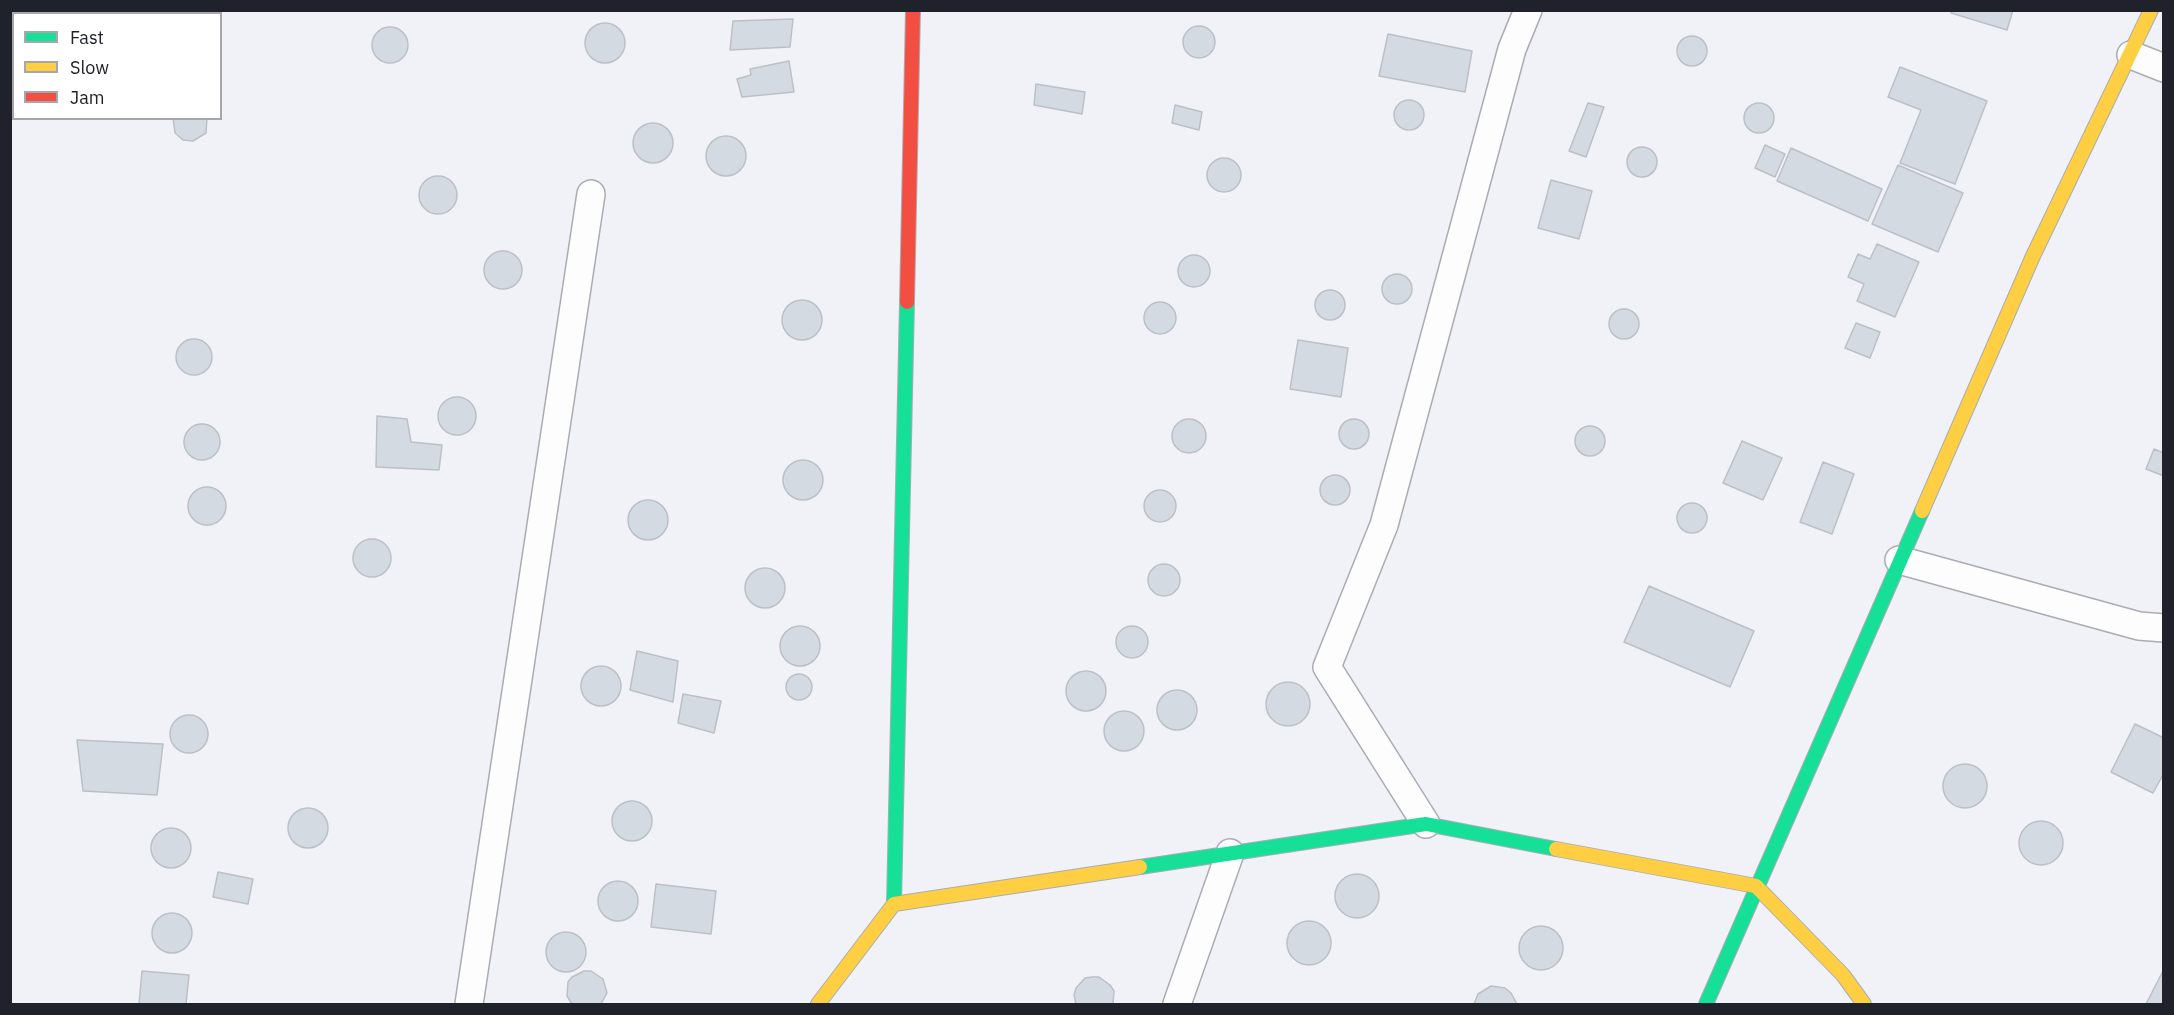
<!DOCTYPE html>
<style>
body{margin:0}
#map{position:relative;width:2174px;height:1015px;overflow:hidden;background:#f1f2f8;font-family:"IBM Plex Sans",sans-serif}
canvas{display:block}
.frame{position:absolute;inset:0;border:12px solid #20222b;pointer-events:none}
.legend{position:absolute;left:12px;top:12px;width:210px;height:108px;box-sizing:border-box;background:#fff;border:2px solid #a6a7aa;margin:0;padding:8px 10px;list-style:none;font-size:18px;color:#20222b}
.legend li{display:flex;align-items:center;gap:12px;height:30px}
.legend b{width:30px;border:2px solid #a6a7aa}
</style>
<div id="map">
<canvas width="2174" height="1015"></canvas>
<div class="frame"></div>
<ul class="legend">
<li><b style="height:8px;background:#16e098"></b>Fast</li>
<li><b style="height:8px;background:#ffcf43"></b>Slow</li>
<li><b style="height:8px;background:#f24e42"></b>Jam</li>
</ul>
</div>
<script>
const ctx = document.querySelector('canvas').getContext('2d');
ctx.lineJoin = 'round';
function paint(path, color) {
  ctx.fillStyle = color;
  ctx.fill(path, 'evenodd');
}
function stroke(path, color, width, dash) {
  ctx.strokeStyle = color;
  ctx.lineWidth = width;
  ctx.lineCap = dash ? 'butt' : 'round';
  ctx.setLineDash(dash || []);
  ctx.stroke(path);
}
const building = new Path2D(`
 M1952 10H2013L2007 30 1951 13Z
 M793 19 790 47 730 50 733 21Z
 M585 43a20 20 0 1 1 40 0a20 20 0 1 1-40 0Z
 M1183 42a16 16 0 1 1 32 0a16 16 0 1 1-32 0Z
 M372 45a18 18 0 1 1 36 0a18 18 0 1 1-36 0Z
 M1388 34 1472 51 1465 92 1379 76Z
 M1677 51a15 15 0 1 1 30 0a15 15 0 1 1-30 0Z
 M789 61 794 92 742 97 737 79 751 75 750 69Z
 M1900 67 1987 101 1955 184 1900 163 1921 110 1888 97Z
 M1036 84 1085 92 1082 114 1034 105Z
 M1394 115a15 15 0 1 1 30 0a15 15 0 1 1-30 0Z
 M1744 118a15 15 0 1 1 30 0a15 15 0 1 1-30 0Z
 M1588 103 1604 107 1586 157 1569 151Z
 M1175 105 1202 112 1199 130 1172 123Z
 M173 118H207L206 133 193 141 183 140 175 133Z
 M633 143a20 20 0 1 1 40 0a20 20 0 1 1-40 0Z
 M706 156a20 20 0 1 1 40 0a20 20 0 1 1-40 0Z
 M1765 145 1785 154 1775 177 1755 168Z
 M1627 162a15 15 0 1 1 30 0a15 15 0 1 1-30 0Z
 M1791 148 1882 189 1868 221 1777 181Z
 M1207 175a17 17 0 1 1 34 0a17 17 0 1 1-34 0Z
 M1898 165 1963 193 1938 252 1872 224Z
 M419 195a19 19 0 1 1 38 0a19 19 0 1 1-38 0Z
 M1551 180 1592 191 1579 239 1538 228Z
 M1877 244 1919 262 1895 317 1857 301 1864 284 1848 277 1858 254 1870 259Z
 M484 270a19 19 0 1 1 38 0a19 19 0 1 1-38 0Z
 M1178 271a16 16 0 1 1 32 0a16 16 0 1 1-32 0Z
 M1382 289a15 15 0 1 1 30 0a15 15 0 1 1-30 0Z
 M1315 305a15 15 0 1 1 30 0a15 15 0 1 1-30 0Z
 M782 320a20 20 0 1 1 40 0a20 20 0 1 1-40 0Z
 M1144 318a16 16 0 1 1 32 0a16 16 0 1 1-32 0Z
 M1609 324a15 15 0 1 1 30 0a15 15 0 1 1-30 0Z
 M1856 323 1880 332 1870 358 1845 348Z
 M176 357a18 18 0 1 1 36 0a18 18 0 1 1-36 0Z
 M1298 340 1348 348 1341 397 1290 389Z
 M438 416a19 19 0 1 1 38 0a19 19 0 1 1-38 0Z
 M377 416 407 419 411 442 442 445 439 470 376 467Z
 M1339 434a15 15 0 1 1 30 0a15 15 0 1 1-30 0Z
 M1172 436a17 17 0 1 1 34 0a17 17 0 1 1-34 0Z
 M184 442a18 18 0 1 1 36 0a18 18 0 1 1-36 0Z
 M1575 441a15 15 0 1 1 30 0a15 15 0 1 1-30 0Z
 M1742 441 1782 458 1763 500 1723 483Z
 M2154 449 2164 453V476L2146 469Z
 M783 480a20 20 0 1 1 40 0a20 20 0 1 1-40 0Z
 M1823 462 1854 474 1832 534 1800 522Z
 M1320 490a15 15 0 1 1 30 0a15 15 0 1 1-30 0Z
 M188 506a19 19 0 1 1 38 0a19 19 0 1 1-38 0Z
 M1144 506a16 16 0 1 1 32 0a16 16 0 1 1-32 0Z
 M628 520a20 20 0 1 1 40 0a20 20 0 1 1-40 0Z
 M1677 518a15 15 0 1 1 30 0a15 15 0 1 1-30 0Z
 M353 558a19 19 0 1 1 38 0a19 19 0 1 1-38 0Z
 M1148 580a16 16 0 1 1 32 0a16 16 0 1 1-32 0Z
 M745 588a20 20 0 1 1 40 0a20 20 0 1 1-40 0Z
 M1649 586 1754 631 1730 687 1624 642Z
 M1116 642a16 16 0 1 1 32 0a16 16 0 1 1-32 0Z
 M780 646a20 20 0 1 1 40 0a20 20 0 1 1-40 0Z
 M637 651 678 661 673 702 630 690Z
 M581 686a20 20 0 1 1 40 0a20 20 0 1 1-40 0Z
 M1066 691a20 20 0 1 1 40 0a20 20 0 1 1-40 0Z
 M786 687a13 13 0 1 1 26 0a13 13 0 1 1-26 0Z
 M1266 704a22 22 0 1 1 44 0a22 22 0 1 1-44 0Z
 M1157 710a20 20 0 1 1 40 0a20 20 0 1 1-40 0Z
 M683 694 721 701 714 733 678 723Z
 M1104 731a20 20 0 1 1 40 0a20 20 0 1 1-40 0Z
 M170 734a19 19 0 1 1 38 0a19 19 0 1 1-38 0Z
 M2135 724 2164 738V773L2153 793 2111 772Z
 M77 740 163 744 157 795 83 791Z
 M1943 786a22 22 0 1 1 44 0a22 22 0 1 1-44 0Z
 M612 821a20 20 0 1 1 40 0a20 20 0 1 1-40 0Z
 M288 828a20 20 0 1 1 40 0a20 20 0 1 1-40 0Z
 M2019 843a22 22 0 1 1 44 0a22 22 0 1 1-44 0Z
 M151 848a20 20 0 1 1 40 0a20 20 0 1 1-40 0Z
 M218 872 253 879 248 904 213 897Z
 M1335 896a22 22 0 1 1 44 0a22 22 0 1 1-44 0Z
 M598 901a20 20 0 1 1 40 0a20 20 0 1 1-40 0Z
 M656 884 716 891 711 934 651 927Z
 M152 933a20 20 0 1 1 40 0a20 20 0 1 1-40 0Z
 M1287 943a22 22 0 1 1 44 0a22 22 0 1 1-44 0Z
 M1519 948a22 22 0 1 1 44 0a22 22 0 1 1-44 0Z
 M546 952a20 20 0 1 1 40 0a20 20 0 1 1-40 0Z
 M2164 969V1004H2146Z
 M142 971 189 975 186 1004H139Z
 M584 971H591L603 979 607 993 601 1004H572L567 996 568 982 572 977Z
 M1092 977H1099L1110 985 1114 991 1113 1004H1076L1074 995 1076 988 1085 978Z
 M1491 986 1505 988 1511 993 1517 1004H1474L1478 994Z`);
const street = new Path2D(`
 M2131 55 2164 68
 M1899 560 2139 626 2164 628
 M1426 824 1327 667 1384 525 1512 49 1528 10
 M469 1004 591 194
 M1177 1004 1230 853`);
const fast = new Path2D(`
 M1140 867 1426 824 1556 849
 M894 904 907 302
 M1706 1004 1922 511`);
const slow = new Path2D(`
 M1922 511 2033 256 2151 10
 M1556 849 1756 886 1843 975 1864 1004
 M818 1004 894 904 1140 867`);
const jam = new Path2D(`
 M907 302 913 10`);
paint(building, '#d4dae1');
stroke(building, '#bcc0c6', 1.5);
stroke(street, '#abacb3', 30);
stroke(fast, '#abacb3', 16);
stroke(slow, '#abacb3', 16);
stroke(jam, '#abacb3', 16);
stroke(street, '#fdfdfe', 27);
stroke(fast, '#16e098', 14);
stroke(slow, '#ffcf43', 14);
stroke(jam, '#f24e42', 14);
</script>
